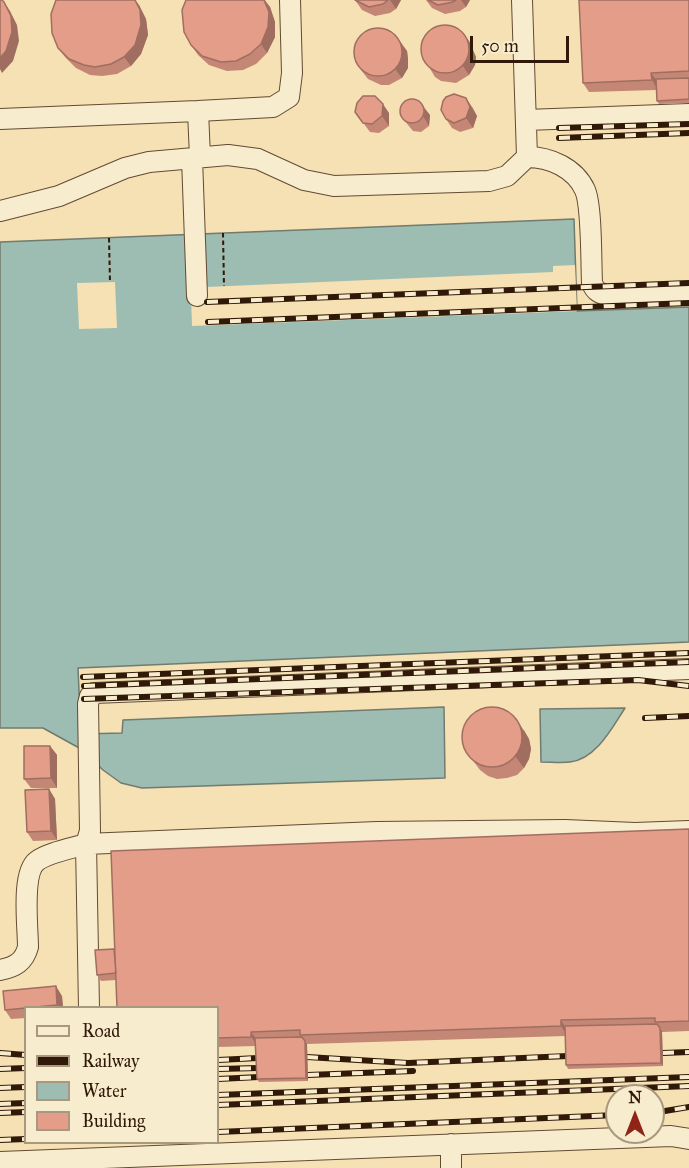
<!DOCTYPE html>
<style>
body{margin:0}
#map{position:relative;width:689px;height:1168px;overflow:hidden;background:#f5e1b3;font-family:"IM FELL Great Primer",serif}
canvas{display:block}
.legend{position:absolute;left:24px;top:1006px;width:195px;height:138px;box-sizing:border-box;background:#f8ecce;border:2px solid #a8987f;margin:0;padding:8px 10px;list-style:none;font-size:18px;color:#301908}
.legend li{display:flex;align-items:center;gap:12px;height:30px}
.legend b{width:30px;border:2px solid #a8987f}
.north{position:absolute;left:605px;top:1084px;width:60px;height:60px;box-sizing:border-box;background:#f8ecce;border:2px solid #a8987f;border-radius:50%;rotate:0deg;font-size:16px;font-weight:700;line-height:24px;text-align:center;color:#301908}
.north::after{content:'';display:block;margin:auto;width:21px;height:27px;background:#8f2418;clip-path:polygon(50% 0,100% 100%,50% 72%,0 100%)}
.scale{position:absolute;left:470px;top:36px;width:99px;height:27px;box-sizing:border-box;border:3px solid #301908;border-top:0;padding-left:8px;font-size:18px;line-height:21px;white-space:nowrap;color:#301908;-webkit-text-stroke:4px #f8ecce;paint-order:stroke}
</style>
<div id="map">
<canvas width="689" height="1168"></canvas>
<ul class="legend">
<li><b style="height:8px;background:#f8ecce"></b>Road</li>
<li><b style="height:8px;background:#301908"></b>Railway</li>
<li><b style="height:16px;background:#9dbcb2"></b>Water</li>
<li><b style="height:16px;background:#e49d89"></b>Building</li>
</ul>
<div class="north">N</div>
<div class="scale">50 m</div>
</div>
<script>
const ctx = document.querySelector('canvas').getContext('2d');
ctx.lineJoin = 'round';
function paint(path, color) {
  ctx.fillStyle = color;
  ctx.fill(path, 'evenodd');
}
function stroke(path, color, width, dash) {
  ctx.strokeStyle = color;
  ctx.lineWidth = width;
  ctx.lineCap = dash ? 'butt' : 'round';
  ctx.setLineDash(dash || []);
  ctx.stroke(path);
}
const water = new Path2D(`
 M574 219 577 311 689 307V642L78 668 81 734 122 733 123 720 444 707 445 778 142 788 121 783 103 770 81 749 43 728H0V242Z
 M625 708C612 728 596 759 570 762 561 763 551 762 541 762L540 709Z`);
const pier = new Path2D(`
 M189 235 206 287 553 272V266L575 265 577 311 192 326Z
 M115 282 117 328 79 329 77 283Z`);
const path = new Path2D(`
 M223 233 224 286
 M109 238 110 282`);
const minor = new Path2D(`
 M522 0 527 157
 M198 111 273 107 289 97 292 73 290 0
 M0 119 198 111 200 157
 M526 120 689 114
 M192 158 197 296
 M0 211 59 196 125 168 149 162 228 155 258 159 304 180 334 186 489 181 507 176 527 157C550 157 575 168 585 190 592 206 591 262 592 283 595 292 601 294 610 296L689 293
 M0 970C15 967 24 962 28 947 28 927 21 873 37 861 47 853 73 848 86 844L90 831 88 704 90 696 94 693 689 669
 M89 1008 86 844 377 832 565 830 635 833 689 831
 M451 1144V1168
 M0 1162 671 1136 689 1139`);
const rail = new Path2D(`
 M559 128 689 124
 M559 138 689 133
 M207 302 689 283
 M208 322 689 303
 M83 677 689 653
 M84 686 689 662
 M84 699 638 680 689 686
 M645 718 689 716
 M0 1053 26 1055
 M663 1053 689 1052
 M307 1057 408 1063 568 1056
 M218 1060 258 1058
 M0 1069 26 1068
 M218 1069 258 1068
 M308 1075 413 1071
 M218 1079 259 1077
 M0 1088 26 1087
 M218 1095 689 1077
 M0 1104 26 1103
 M218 1105 689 1086
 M0 1113 26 1112
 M653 1113 689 1107
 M218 1132 617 1115
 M0 1140 26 1139`);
const wall = new Path2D(`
 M186 0H265L270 7 275 22V37L267 53 256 64 243 70 227 71 209 65 198 55 191 45Z
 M355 0H401L396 9 390 13 375 16 362 10Z
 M426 0H470L466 7 460 11 445 14 432 8Z
 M689 0V103L659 104 657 101 656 90 589 92 583 83Z
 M139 5 146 19 148 35 141 54 131 66 117 74 102 76 90 75 76 68 65 57 58 48Z
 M395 34 407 51 408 59V68L402 78 389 85H381L368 79 361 70Z
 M469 41 476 57 475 65 469 75 456 83 441 81 435 77 429 67Z
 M472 107 477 116 473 128 460 132 452 128 446 119Z
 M355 112 389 113V126L379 133 370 132Z
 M430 115 429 126 421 132 413 131 408 125 401 116Z
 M524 730 529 739 531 749 529 759 524 768 517 775 507 778 497 779 488 776 480 770 465 750Z
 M50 746 57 755V788H31L24 779Z
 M49 789 55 799 57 840 33 841 27 832Z
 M689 829V1031L662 1032 663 1066 568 1069 566 1065 565 1036 307 1044 308 1081 259 1082 257 1079 256 1046 218 1047V1008L116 980 101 981 97 975 114 949Z
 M62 996 63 1008H26V1018L11 1019 5 1010Z`);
const shadedWall = new Path2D(`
 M135 0 139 5 146 19 148 35 141 54 131 66 124 57Z
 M264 0 270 7 275 22V37L267 53 261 44Z
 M390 0H401L396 9Z
 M461 0H470L466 7Z
 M4 2 10 11 17 25 19 41 13 61 2 73 0 69V58Z
 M462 32 469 41 476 57 475 65 469 75 463 66Z
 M400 42 407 51 408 59V68L402 78 395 69Z
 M651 73 658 82V90L652 80Z
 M466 98 472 107 477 116 473 128 466 118Z
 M383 104 389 113V126L382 116Z
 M423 106 430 115 429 126 423 116Z
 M516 718 529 739 531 749 529 759 524 768 515 756Z
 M50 746 57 755V788L51 778Z
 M49 789 55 799 57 840 51 831Z
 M56 986 62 996 63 1008H59L57 1005Z
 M561 1020 567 1030V1036L561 1026Z
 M660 1028 662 1031 663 1066 661 1063Z
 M251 1032 258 1041V1046L251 1037Z
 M305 1041 307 1044 308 1081 306 1078Z`);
const building = new Path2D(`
 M0 0H2L4 2 11 16 12 32 6 51 0 58Z
 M56 0H135L140 10 141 25 135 45 124 57 111 64 95 67 84 65 69 59 58 48 52 33 51 14Z
 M186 0H264L269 12 268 27 261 44 250 54 236 61 221 62 202 56 191 45 184 32 182 10Z
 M355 0H388L383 4 369 7Z
 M428 0H456L453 2 438 5Z
 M579 0H689V71L651 73 652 80 583 83Z
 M421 49a24 24 0 1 1 48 0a24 24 0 1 1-48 0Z
 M354 52a24 24 0 1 1 48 0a24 24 0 1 1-48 0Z
 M689 78V99L657 101 656 79Z
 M454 94 466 98 470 107 466 118 454 123 446 119 441 110 443 101 446 97Z
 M363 96H375L383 104 382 116 372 124 363 123 355 112 357 103Z
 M400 111a12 12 0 1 1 24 0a12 12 0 1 1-24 0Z
 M462 737a30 30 0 1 1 60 0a30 30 0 1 1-60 0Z
 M24 746H50L51 778 24 779Z
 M49 789 51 831 27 832 25 790Z
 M689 829V1021L655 1022V1018L561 1020V1026L300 1035V1030L251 1032V1037L218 1038V1008H117L111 851Z
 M114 949 116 973 97 975 95 950Z
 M56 986 57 1005 5 1010 3 991Z
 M657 1024 660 1028 661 1063 566 1065 565 1026Z
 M302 1037 305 1041 306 1078 257 1079 255 1038Z`);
paint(water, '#9dbcb2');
stroke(water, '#717b6e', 1.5);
paint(pier, '#f5e1b3');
stroke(minor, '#614b33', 22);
stroke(path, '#301908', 2, [4.5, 3]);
stroke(minor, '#f8ecce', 20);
stroke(rail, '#301908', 6);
stroke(rail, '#f8ecce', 4, [11]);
paint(wall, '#c48776');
paint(shadedWall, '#a06e60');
paint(building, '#e49d89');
stroke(building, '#a06e60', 1.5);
</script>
